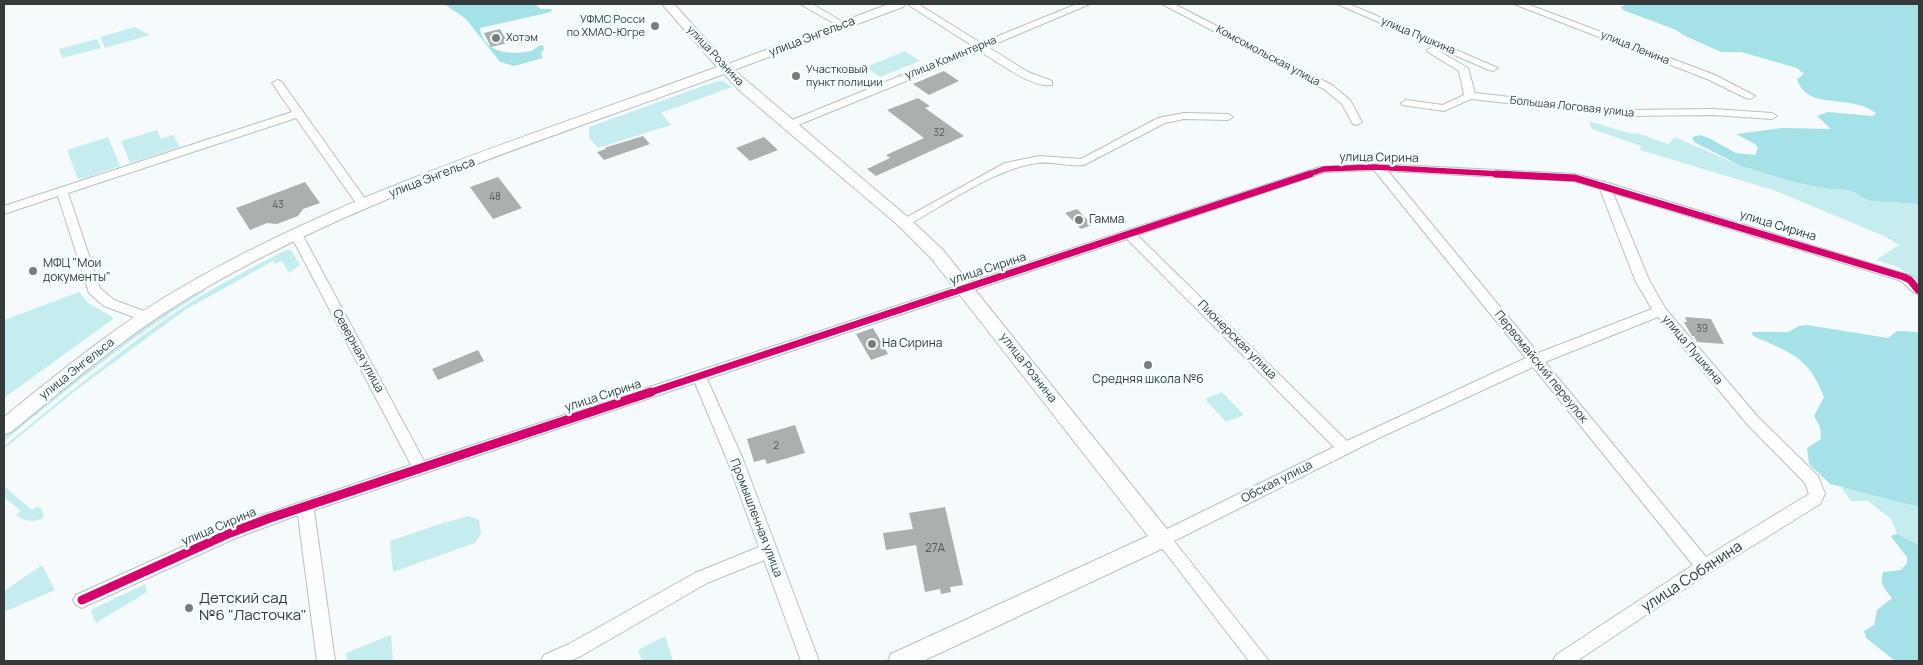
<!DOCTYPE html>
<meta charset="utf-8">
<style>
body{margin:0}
#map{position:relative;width:1923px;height:665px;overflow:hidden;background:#f5fbfc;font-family:Manrope,sans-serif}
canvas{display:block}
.frame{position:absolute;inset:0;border:5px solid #353a3a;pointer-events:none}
</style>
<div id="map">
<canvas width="1923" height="665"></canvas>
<div class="frame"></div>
</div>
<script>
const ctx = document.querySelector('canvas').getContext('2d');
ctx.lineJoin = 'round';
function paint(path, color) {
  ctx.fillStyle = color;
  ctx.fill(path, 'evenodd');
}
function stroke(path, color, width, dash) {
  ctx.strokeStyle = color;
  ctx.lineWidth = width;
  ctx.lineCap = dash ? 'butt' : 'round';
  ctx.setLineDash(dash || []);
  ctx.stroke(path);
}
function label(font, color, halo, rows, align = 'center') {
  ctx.font = font + ' Manrope,sans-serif';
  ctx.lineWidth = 5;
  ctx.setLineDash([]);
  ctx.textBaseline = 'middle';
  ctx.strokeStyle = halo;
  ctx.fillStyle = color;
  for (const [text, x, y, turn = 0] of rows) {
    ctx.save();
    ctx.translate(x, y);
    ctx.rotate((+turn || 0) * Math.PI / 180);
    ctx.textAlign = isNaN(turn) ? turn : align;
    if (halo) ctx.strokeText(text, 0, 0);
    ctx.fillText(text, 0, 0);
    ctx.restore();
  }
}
const green = new Path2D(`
 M135 27 150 35 105 48 100 37Z
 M97 39 101 48 62 58 59 49Z
 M905 51 920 61 880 77 866 67Z
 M717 81H723L732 87 661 113 671 125 598 148 589 138V127Z
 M1589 121 1632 134 1637 133 1668 144 1675 137 1741 166 1797 183 1829 189 1849 190 1870 201 1919 204V283L1898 267 1876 260 1899 245 1884 236 1776 191 1640 150 1641 146 1592 129Z
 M157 130 161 139 173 135 180 147 130 163 121 141Z
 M108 137 120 166 85 178 78 179 67 150Z
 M286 250H291L300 265 289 273 282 261 275 264 273 261 185 310 75 391 4 449V446C61 400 118 351 179 310 213 287 250 269 286 250Z
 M208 286 205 291C133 335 69 388 4 441V435L146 323Z
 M79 292 88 303 111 316 113 319 4 398V320Z
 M1222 392 1244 415 1226 422 1205 399Z
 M4 486 32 510 37 507 42 509 44 517C34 524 24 521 16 515L21 511 4 497Z
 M1841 487 1875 494 1919 507V545L1897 534 1891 519 1868 501H1851Z
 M469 516 479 520 481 534 475 543 393 572 390 541 446 522 447 530V522Z
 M42 565 55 590 4 612V591Z
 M145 584 147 592 96 623 91 612 93 609Z
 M391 635 393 661H348L346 653Z
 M665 636 673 661H642L638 650Z`);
const forest = new Path2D(`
 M444 4H535L541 9H552L551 12 480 28C482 52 511 56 530 51 536 50 536 45 543 45L544 49 541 53 543 58 514 66 500 62 466 19Z
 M1627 4H1919V204L1870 201 1849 190 1829 189 1797 183 1741 166 1694 142 1692 137 1700 135 1709 138 1736 153 1755 155 1758 148 1755 144 1736 134 1782 128 1831 129 1817 116 1828 112 1873 116 1876 113C1871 110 1865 106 1858 105 1836 98 1805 106 1797 79L1804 74 1797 68 1741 52H1721L1685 36 1676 30 1623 10 1621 7Z
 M1807 325 1888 338 1897 331 1919 332V507L1830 484 1809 464 1807 448 1821 439 1820 427 1814 416 1824 397C1808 356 1791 353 1753 336L1752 332H1788L1799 326Z
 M1897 534 1919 545V661H1895L1866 638 1864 631 1874 625 1877 610 1892 598C1885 589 1879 584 1883 572L1901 570 1907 563V557L1891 537 1892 535Z`);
const building = new Path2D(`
 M500 29 508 43 491 47 484 33Z
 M944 71 959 81 929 95 913 84Z
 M918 98 930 106 925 108 964 136 876 176 867 169 890 158 886 155 924 138 887 110Z
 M643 136 650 144 604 160 597 152 606 149 604 148Z
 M764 137 778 150 750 161 736 148Z
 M498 177 522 208 493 219 470 187Z
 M305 182 320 203 303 209 298 216 277 224 267 223 250 230 236 208Z
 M1077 209 1082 214 1092 225 1081 229 1065 213Z
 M1685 317 1711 319 1724 344 1697 342 1694 336H1692L1684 322H1687Z
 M873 328 888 354 871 360 856 334Z
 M478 350 484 361 438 380 432 369Z
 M795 425 805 453 767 464 765 459 754 462 747 439Z
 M945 507 963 585 950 587 951 592 941 594 940 589 925 592 916 545 886 550 883 533 913 529 909 513Z`);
const minor = new Path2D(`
 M800 4H812L843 22 835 24Z
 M907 4H918L981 43 1077 4H1090L988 47 1028 72 1052 81V85C1033 89 996 61 980 51L793 127H785V123L973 46Z
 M1162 4H1174L1332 85 1350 100 1362 122 1357 125 1353 124 1342 104 1324 89Z
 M1337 4H1349L1498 68 1493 71 1489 70Z
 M1514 4H1527L1715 75 1755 96 1750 99 1746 98 1707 79Z
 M1432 47 1468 68 1475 93 1625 110 1713 109 1772 113 1777 116 1772 119 1713 115 1625 116 1471 99 1444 111 1402 105 1401 103 1406 100 1443 105 1464 95 1459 71 1428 52 1427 50Z
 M277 80 281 81 366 200 364 203H356L296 118 68 193 100 288 114 300 144 311 146 314 144 317 139 319 104 306 89 293 58 196 4 214V206L292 112 272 83Z
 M1184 113 1228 114 1233 117 1228 120 1184 119 1165 123 1084 165C1069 167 1053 161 1038 163 996 168 946 204 908 225L904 226 898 222 1005 163 1040 156 1081 159 1158 118Z
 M1378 164 1575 174 1608 183 1915 277 1919 283 1918 294C1910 292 1907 284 1899 280L1613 193 1649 280 1665 308 1757 416 1818 476 1825 494 1820 504 1704 576 1577 661H1553L1556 655 1693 565 1533 367 1383 436 1174 541 1269 661H1249L1155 539 1157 534 1334 447 1127 239 707 379 742 457 819 661H801L764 560 707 583 581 656 569 661H541L544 655 569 644 695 573 759 547 726 457 695 383 314 510 335 661H317L298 515 236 538 88 605 82 608 76 605 73 600 76 595 224 528 411 465 290 234 292 231H300L302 234 424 461 1320 167ZM1374 170 1526 358 1347 441 1137 235 1325 172ZM1388 171 1574 181 1600 189 1635 280 1652 309 1538 353ZM1658 317 1747 424 1805 483 1809 494 1706 557 1545 362Z`);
const major = new Path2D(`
 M662 4H674L728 64 889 4H905L903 7 734 70 910 219 943 250 1170 533 1174 539 1170 545 923 661H888L891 654 1148 536 931 258 898 225 740 91 724 74C545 140 359 197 195 294 128 333 70 384 11 432L4 434V417C61 371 118 324 182 287 349 190 537 134 717 67Z`);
const cyclewayFar2 = new Path2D(`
 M1306 175 1324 169 1374 167 1519 175`);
const cyclewayFar1 = new Path2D(`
 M1496 174 1575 178 1904 277 1910 280 1918 290
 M648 393 1310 174`);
const cycleway = new Path2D(`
 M82 600 230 533 270 518 651 392`);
const markers = [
 [655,26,5,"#787e7e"],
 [496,38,5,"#787e7e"],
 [796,76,5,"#787e7e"],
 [1079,220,5,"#787e7e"],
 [33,271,5,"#787e7e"],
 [872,344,5,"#787e7e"],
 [1148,365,5,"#787e7e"],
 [189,608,5,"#787e7e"]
];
const numberNames = [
 ["32",939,133],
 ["48",495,197],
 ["43",278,205],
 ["39",1702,329],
 ["2",776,446]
];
const farPoinames = [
 ["УФМС Росси",645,20,"right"],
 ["по ХМАО-Югре",645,33,"right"],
 ["Хотэм",506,38],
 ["Участковый",806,70],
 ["пункт полиции",806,83]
];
const farStreetnames = [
 ["улица Пушкина",1418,36,23],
 ["улица Ленина",1635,48,22],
 ["улица Рознина",715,56,47],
 ["Комсомольская улица",1268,56,28],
 ["улица Коминтерна",951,58,-22],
 ["Большая Логовая улица",1572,107,6]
];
const streetNames = [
 ["улица Энгельса",812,37,-21],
 ["улица Сирина",1379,158,1],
 ["улица Энгельса",432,178,-21],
 ["улица Сирина",1778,226,17],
 ["улица Сирина",988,269,-18],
 ["Пионерская улица",1237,340,45],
 ["улица Пушкина",1692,350,50],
 ["Северная улица",358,351,61],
 ["Первомайский переулок",1541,367,51],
 ["улица Рознина",1028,368,52],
 ["улица Энгельса",77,369,-38],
 ["улица Сирина",603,396,-18],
 ["Обская улица",1277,482,-27],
 ["Промышленная улица",756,518,69],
 ["улица Сирина",219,527,-23]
];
const poiNames = [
 ["Гамма",1089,220],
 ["МФЦ \"Мои",43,264],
 ["документы\"",43,278],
 ["На Сирина",882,344],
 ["Средняя школа №6",1148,380,"center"]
];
const nearNumbernames = [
 ["27А",935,549]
];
const nearStreetnames = [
 ["улица Собянина",1692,577,-33]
];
const nearPoinames = [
 ["Детский сад",199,599],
 ["№6 \"Ласточка\"",199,616]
];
paint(green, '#c5ecef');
paint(forest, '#a4e2e8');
paint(building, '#abafb0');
stroke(minor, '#bbc0c0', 2);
stroke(major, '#bbc0c0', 2);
paint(minor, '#fefeff');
paint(major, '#fefeff');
stroke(cyclewayFar2, '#d6006c', 5.5);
stroke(cyclewayFar1, '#d6006c', 7);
stroke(cycleway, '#d6006c', 9);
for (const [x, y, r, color] of markers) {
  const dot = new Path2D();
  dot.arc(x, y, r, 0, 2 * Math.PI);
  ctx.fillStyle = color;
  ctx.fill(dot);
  stroke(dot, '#f2feff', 2);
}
label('10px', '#525758', null, numberNames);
label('11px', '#353a3a', '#f2feff', farPoinames, 'left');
label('11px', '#353a3a', '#f2feff', farStreetnames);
label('12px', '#353a3a', '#f2feff', streetNames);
label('12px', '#353a3a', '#f2feff', poiNames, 'left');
label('12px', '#525758', null, nearNumbernames);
label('15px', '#353a3a', '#f2feff', nearStreetnames);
label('15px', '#353a3a', '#f2feff', nearPoinames, 'left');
</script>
